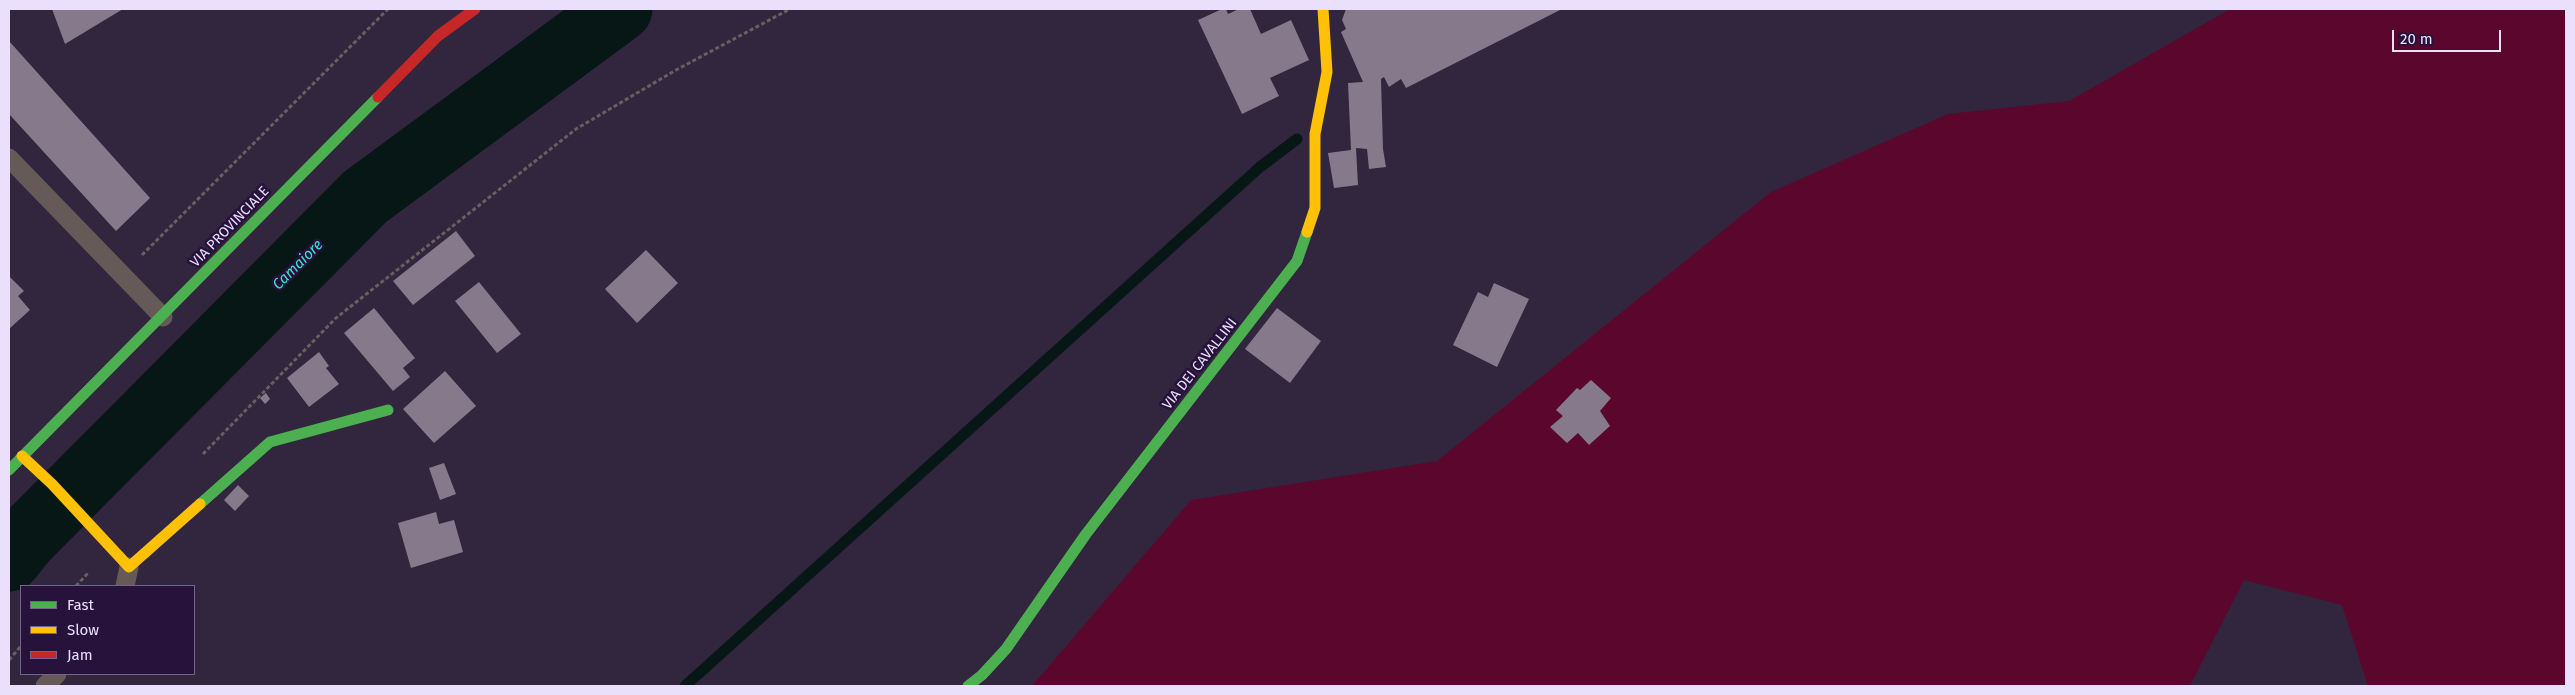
<!DOCTYPE html>
<style>
body{margin:0}
#map{position:relative;width:2575px;height:695px;overflow:hidden;background:#31263d;font-family:"Fira Sans",sans-serif}
canvas{display:block}
.frame{position:absolute;inset:0;border:10px solid #ebe0fc;pointer-events:none}
.legend{position:absolute;left:20px;top:585px;width:175px;height:90px;box-sizing:border-box;background:#27123c;border:1px solid #756489;margin:0;padding:6px 9px;list-style:none;font-size:15px;color:#ebe0fc}
.legend li{display:flex;align-items:center;gap:10px;height:25px}
.legend b{width:25px;border:1px solid #756489}
.scale{position:absolute;left:2392px;top:30px;width:109px;height:22px;box-sizing:border-box;border:2px solid #ebe0fc;border-top:0;padding-left:6px;font-size:15px;line-height:18px;white-space:nowrap;color:#ebe0fc;-webkit-text-stroke:4px #27123c;paint-order:stroke}
</style>
<div id="map">
<canvas width="2575" height="695"></canvas>
<div class="frame"></div>
<ul class="legend">
<li><b style="height:6px;background:#4caf50"></b>Fast</li>
<li><b style="height:6px;background:#ffc107"></b>Slow</li>
<li><b style="height:6px;background:#c62828"></b>Jam</li>
</ul>
<div class="scale">20 m</div>
</div>
<script>
const ctx = document.querySelector('canvas').getContext('2d');
ctx.lineJoin = 'round';
function paint(path, color) {
  ctx.fillStyle = color;
  ctx.fill(path, 'evenodd');
}
function stroke(path, color, width, dash) {
  ctx.strokeStyle = color;
  ctx.lineWidth = width;
  ctx.lineCap = dash ? 'butt' : 'round';
  ctx.setLineDash(dash || []);
  ctx.stroke(path);
}
function label(font, color, halo, rows, align = 'center') {
  ctx.font = font + ' "Fira Sans",sans-serif';
  ctx.lineWidth = 5;
  ctx.setLineDash([]);
  ctx.textBaseline = 'middle';
  ctx.strokeStyle = halo;
  ctx.fillStyle = color;
  for (const [text, x, y, turn = 0] of rows) {
    ctx.save();
    ctx.translate(x, y);
    ctx.rotate((+turn || 0) * Math.PI / 180);
    ctx.textAlign = isNaN(turn) ? turn : align;
    if (halo) ctx.strokeText(text, 0, 0);
    ctx.fillText(text, 0, 0);
    ctx.restore();
  }
}
const green = new Path2D(`
 M2230 9H2566V686H2368L2342 605 2244 580 2190 686H1032L1191 500 1437 461 1771 192 1948 114 2069 101Z`);
const stream = new Path2D(`
 M685 686 1260 167 1297 139`);
const river = new Path2D(`
 M9 559 25 539 365 197 620 9`);
const building = new Path2D(`
 M52 9H123L65 44Z
 M1222 9H1226L1228 14 1239 9H1250L1261 34 1291 20 1309 60 1270 78 1279 96 1242 114 1198 20Z
 M1346 9H1562L1406 88 1401 79 1389 87 1384 77 1381 79 1383 149 1386 167 1369 169 1367 149 1356 148 1358 185 1334 188 1328 153 1351 150 1348 83 1363 82 1341 32 1346 29 1342 20Z
 M9 41 150 198 116 231 9 114Z
 M456 231 475 256 413 305 393 281Z
 M646 250 678 283 637 323 605 289Z
 M9 276 24 291 18 296 30 310 9 329Z
 M479 282 521 334 497 353 455 301Z
 M1494 283 1529 299 1497 367 1453 345 1478 292 1488 297Z
 M374 308 415 358 403 368 410 377 393 391 344 333Z
 M1277 308 1321 341 1290 383 1245 349Z
 M319 352 329 366 326 368 339 384 309 407 287 378Z
 M445 371 476 406 434 443 403 409Z
 M1591 380 1611 398 1600 411 1610 426 1589 445 1578 433 1567 443 1550 427 1563 416 1556 410 1577 388 1580 390Z
 M266 393 270 399 265 404 260 398Z
 M444 463 456 494 440 500 429 468Z
 M238 485 249 496 235 511 224 500Z
 M436 512 439 524 454 520 463 552 411 568 398 523Z`);
const path = new Path2D(`
 M142 255 388 9
 M203 454 336 318 576 129 676 70 790 9
 M76 586 89 572
 M9 660 21 646`);
const lane = new Path2D(`
 M9 158 163 317
 M125 586 129 567
 M45 686 57 674`);
const fast = new Path2D(`
 M9 470 378 97
 M200 504 270 442 388 410
 M968 686 982 675 1006 649 1086 534 1297 261 1307 232`);
const slow = new Path2D(`
 M1307 232 1315 208V134L1327 72 1323 9
 M22 456 52 484 129 567 200 504`);
const jam = new Path2D(`
 M378 97 438 36 475 9`);
const streetNames = [
 ["VIA PROVINCIALE",230,227,-46],
 ["VIA DEI CAVALLINI",1200,364,-52]
];
const waterNames = [
 ["Camaiore",298,265,-45]
];
paint(green, '#5b072d');
stroke(stream, '#071716', 11);
stroke(river, '#071716', 65);
paint(building, '#86798c');
stroke(path, '#685f61', 3, [4, 2.5]);
stroke(lane, '#655a58', 19);
stroke(fast, '#4caf50', 11);
stroke(slow, '#ffc107', 11);
stroke(jam, '#c62828', 11);
label('14px', '#ebe0fc', '#27123c', streetNames);
label('italic 15px', '#41e1ce', '#27123c', waterNames);
</script>
